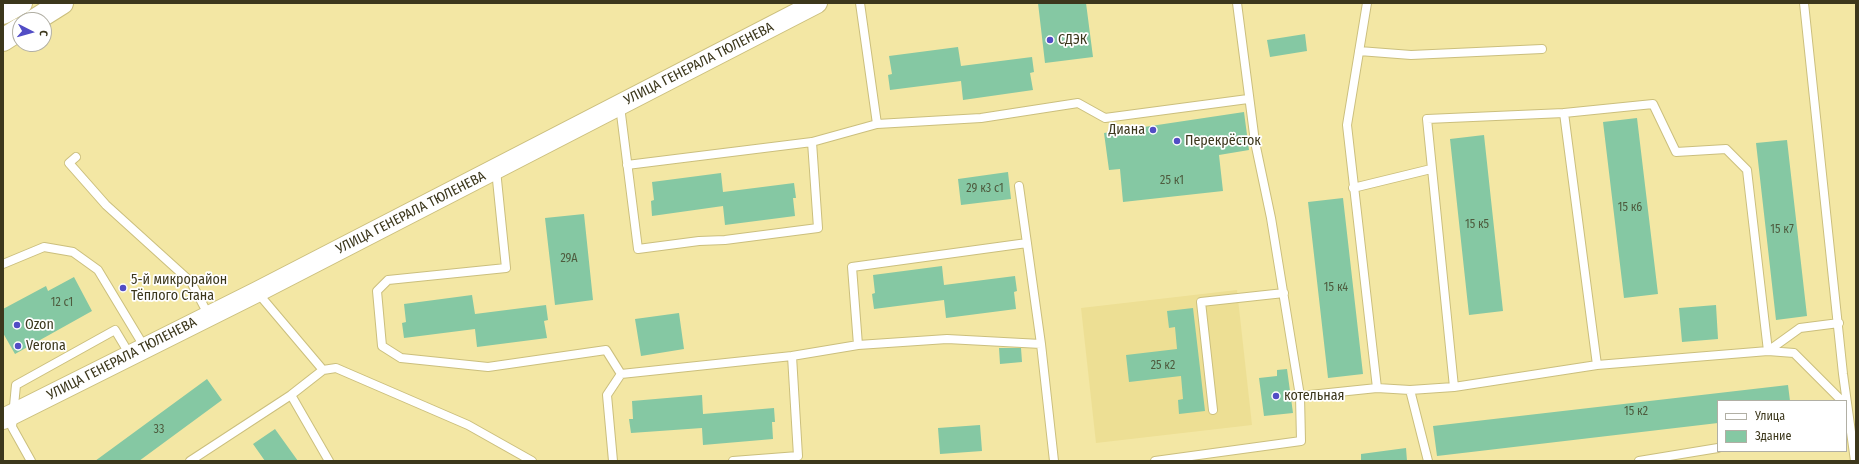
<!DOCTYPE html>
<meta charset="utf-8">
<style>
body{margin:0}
#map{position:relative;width:1859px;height:464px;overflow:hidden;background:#f3e7a4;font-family:"Fira Sans Condensed",sans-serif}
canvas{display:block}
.frame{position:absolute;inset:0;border:4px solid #3c371c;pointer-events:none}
.legend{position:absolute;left:1717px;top:400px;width:130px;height:52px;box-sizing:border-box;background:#fff;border:1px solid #b1afa4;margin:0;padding:5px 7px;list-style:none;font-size:12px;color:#3c371c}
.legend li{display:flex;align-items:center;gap:8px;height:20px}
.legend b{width:20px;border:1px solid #b1afa4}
.north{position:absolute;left:12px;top:12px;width:40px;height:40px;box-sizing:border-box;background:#fff;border:1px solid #b1afa4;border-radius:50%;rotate:96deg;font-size:11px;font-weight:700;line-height:16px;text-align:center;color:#3c371c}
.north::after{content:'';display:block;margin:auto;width:14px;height:18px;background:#524dc5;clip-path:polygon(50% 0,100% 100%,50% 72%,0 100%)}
</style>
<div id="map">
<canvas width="1859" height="464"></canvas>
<div class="frame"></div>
<ul class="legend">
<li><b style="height:5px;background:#fff"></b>Улица</li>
<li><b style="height:11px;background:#85c8a3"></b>Здание</li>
</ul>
<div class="north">С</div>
</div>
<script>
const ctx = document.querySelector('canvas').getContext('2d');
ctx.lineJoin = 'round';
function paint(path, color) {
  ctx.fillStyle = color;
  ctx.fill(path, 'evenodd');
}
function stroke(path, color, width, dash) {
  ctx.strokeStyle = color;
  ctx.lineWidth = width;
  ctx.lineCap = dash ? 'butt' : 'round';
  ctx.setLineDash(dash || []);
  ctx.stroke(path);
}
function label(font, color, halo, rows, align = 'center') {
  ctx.font = font + ' "Fira Sans Condensed",sans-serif';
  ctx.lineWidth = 3.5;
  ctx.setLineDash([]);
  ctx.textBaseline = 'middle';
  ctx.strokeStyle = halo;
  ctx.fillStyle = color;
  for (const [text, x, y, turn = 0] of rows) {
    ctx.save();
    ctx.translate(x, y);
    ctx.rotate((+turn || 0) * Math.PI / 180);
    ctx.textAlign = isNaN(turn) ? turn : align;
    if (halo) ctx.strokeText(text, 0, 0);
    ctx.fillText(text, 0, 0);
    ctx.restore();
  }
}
const built = new Path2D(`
 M1237 290 1252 425 1096 443 1081 308Z`);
const building = new Path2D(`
 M1038 3H1086L1093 57 1045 63Z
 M1305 34 1307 51 1270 57 1267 40Z
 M958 47 961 66 1032 57 1034 72 1030 73 1033 90 963 100 961 81 890 90 888 75 892 74 889 56Z
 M1244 112 1249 150 1219 155 1223 191 1123 202 1120 169 1109 170 1104 133Z
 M1637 118 1658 294 1624 298 1603 122Z
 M1484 135 1503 311 1469 315 1450 139Z
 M1787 140 1807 316 1776 320 1756 143Z
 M1008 172 1011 199 961 205 958 179Z
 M721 173 723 192 794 183 796 198H793L795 216 725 225 723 206 652 216 651 201 654 200 652 182Z
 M1343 198 1363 374 1328 378 1308 202Z
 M584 214 593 300 555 305 545 218Z
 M942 266 944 285 1015 276 1017 291 1014 292 1016 309 946 318 944 300 874 309 872 294 875 293 873 275Z
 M74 277 92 311 15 354 3 333V309L46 286 48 291Z
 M472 295 475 314 546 305 548 320 544 321 547 338 477 347 475 329 404 338 402 323 406 322 404 304Z
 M1716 305 1718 339 1682 342 1679 308Z
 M1193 308 1205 411 1179 414 1178 400 1183 399 1181 376 1129 382 1126 355 1177 349 1175 327 1169 328 1167 311Z
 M679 313 684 349 641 356 635 319Z
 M999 348H1021L1022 362 1000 364Z
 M1287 369 1293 413 1264 416 1259 378 1277 376V370Z
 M207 379 222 400 139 461H95Z
 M1788 385 1790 401H1718V423L1437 456 1433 426Z
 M702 395 703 414 774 408 775 422H772L773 439 703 445 702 428 631 433 629 419H633L632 401Z
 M980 425 982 451 940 454 938 428Z
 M275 429 298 461H265L253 444Z
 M1406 448 1407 461H1361V454Z`);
const service = new Path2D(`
 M1367 3 1347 125 1377 388
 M1804 3 1843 374 1855 461
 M1359 51 1411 55 1542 49
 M620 106 638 249 699 241 725 240 818 228 812 142
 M1564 113 1597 365
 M877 124 981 118 1078 103 1105 118 1248 99
 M76 157 69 163 106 205 191 282 209 316
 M627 165 812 142 877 124 860 3
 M496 170 506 268 388 280 377 291 382 346 401 358 488 367 606 350 621 374 607 395 613 461
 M1019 186 1041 344 1054 461
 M1353 188 1431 169
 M3 264 44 247 73 252 98 270 145 348
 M257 292 323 370 336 368 468 425 532 461
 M1839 323 1800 328 1768 351 1597 365 1454 387 1427 119 1564 113 1653 104 1676 152 1726 149 1747 170 1768 351 1794 353 1842 401
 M858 345 852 267 1027 243
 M792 356 858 345 947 339 1041 344
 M621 374 792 356 798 456 733 461
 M1410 390 1428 461
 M291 395 329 461
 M1300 396 1377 388 1410 390 1454 387
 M1213 410 1201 302 1284 293
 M31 461 12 427 16 385 115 330 130 355
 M190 461 291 395 323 370
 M1155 461 1301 441 1300 396 1271 218 1255 142 1237 3
 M1639 461 1718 448`);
const tertiary = new Path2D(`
 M3 419 257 292 817 3`);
const trunk = new Path2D(`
 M3 13 21 3
 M35 20 62 3
 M3 40 20 29`);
const markers = [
 [1050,40,4,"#524dc5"],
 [1153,130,4,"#524dc5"],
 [1177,141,4,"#524dc5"],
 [123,288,4,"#524dc5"],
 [17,325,4,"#524dc5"],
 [18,346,4,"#524dc5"],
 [1276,396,4,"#524dc5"]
];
const numberNames = [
 ["25 к1",1172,181],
 ["29 к3 с1",985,189],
 ["15 к6",1630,208],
 ["15 к5",1477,225],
 ["15 к7",1782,230],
 ["29А",569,259],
 ["15 к4",1336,288],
 ["12 с1",62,303],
 ["25 к2",1163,366],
 ["15 к2",1636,412],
 ["33",159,430]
];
const poiNames = [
 ["СДЭК",1058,40],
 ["Диана",1145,130,"right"],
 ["Перекрёсток",1185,141],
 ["5-й микрорайон",131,280],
 ["Тёплого Стана",131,296],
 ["Ozon",25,325],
 ["Verona",26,346],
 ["котельная",1284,396]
];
const streetNames = [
 ["УЛИЦА ГЕНЕРАЛА ТЮЛЕНЕВА",699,64,-27],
 ["УЛИЦА ГЕНЕРАЛА ТЮЛЕНЕВА",411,213,-27],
 ["УЛИЦА ГЕНЕРАЛА ТЮЛЕНЕВА",122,359,-27]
];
paint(built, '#eddf94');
paint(building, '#85c8a3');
stroke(service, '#cbbf7d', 10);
stroke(tertiary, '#cbbf7d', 22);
stroke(trunk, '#cbbf7d', 24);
stroke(service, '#fff', 8);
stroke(tertiary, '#fff', 20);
stroke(trunk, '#fff', 22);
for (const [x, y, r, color] of markers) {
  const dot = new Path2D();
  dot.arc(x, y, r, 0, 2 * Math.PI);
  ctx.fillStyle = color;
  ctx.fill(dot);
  stroke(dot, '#fff', 1.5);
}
label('12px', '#4e5b3e', null, numberNames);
label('14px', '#3c371c', '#fff', poiNames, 'left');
label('14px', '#3c371c', '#fff', streetNames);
</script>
